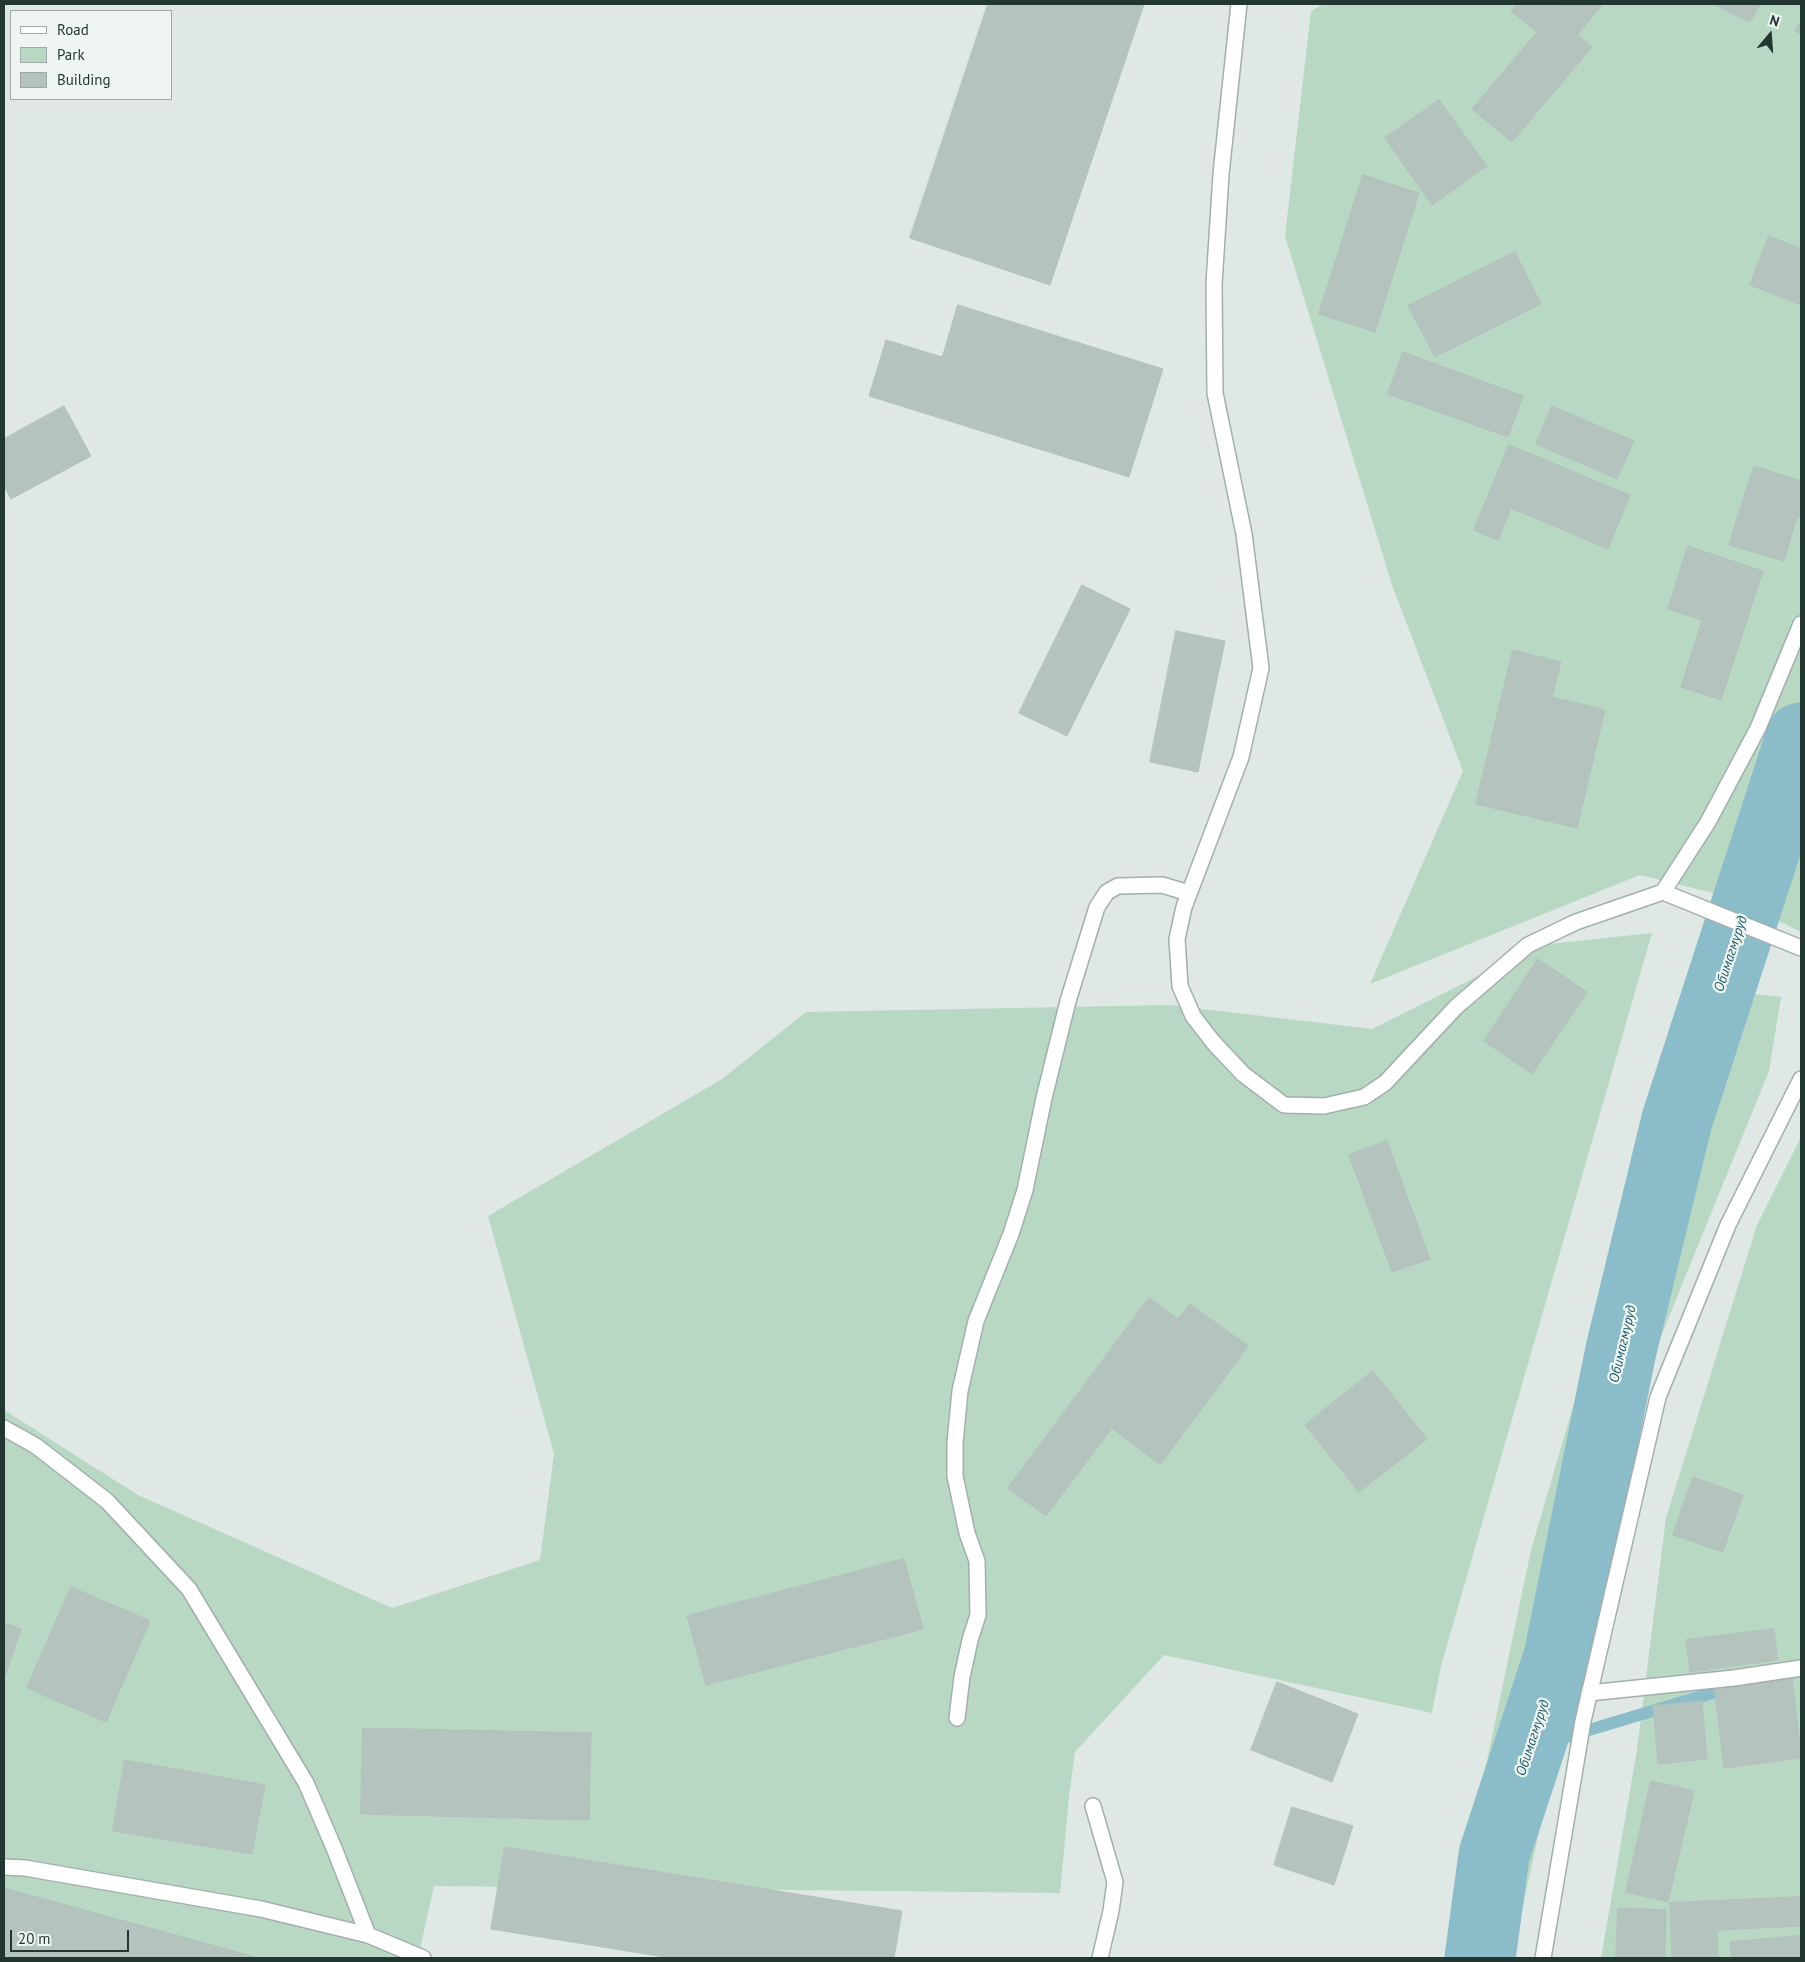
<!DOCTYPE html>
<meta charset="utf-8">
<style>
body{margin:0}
#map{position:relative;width:1805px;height:1962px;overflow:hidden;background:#dfe8e5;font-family:"PT Sans",sans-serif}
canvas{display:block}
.frame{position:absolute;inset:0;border:5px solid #223732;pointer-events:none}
.legend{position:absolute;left:10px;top:10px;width:162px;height:90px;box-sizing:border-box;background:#eff6f2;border:1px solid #9daaa5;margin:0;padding:6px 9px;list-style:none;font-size:15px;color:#223732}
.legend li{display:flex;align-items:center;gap:10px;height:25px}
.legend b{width:25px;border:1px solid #9daaa5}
.north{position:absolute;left:1745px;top:10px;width:50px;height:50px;-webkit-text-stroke:4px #eff6f2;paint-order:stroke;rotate:18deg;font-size:14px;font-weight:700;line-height:20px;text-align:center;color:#223732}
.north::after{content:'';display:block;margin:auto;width:18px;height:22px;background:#223732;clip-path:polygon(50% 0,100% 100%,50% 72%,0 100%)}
.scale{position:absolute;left:10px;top:1930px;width:119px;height:22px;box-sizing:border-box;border:2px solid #223732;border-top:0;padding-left:6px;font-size:15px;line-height:18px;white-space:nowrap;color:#223732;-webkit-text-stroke:4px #eff6f2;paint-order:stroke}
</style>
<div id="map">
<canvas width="1805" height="1962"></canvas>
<div class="frame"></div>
<ul class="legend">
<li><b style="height:6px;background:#fff"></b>Road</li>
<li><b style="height:14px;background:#b9d8c3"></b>Park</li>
<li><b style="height:14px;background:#b4c3be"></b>Building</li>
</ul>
<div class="north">N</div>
<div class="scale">20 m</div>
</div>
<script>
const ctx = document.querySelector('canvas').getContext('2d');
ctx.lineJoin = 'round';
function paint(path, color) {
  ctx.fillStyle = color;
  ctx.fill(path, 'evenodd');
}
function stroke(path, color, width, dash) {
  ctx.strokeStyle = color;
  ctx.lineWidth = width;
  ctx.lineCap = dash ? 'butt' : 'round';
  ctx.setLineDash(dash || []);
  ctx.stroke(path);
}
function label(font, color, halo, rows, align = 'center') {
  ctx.font = font + ' "PT Sans",sans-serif';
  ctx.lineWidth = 4.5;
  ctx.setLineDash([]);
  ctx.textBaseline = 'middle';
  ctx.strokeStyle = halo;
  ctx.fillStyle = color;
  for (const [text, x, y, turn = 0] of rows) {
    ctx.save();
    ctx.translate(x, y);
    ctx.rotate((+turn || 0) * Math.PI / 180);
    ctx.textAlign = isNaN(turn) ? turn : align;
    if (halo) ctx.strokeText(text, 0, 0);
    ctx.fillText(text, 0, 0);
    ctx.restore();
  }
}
const green = new Path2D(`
 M1323 4H1801V932L1730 897 1640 875 1370 984 1463 771 1392 585 1285 236 1311 11Z
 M1652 933 1441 1666 1432 1713 1164 1655 1075 1752 1069 1797 1060 1893 434 1886 418 1958H4V1410L138 1495 392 1608 540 1560 554 1454 488 1216 722 1079 806 1012 1169 1005 1372 1029 1540 945Z
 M1718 990 1781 997 1769 1071 1651 1361 1603 1531 1512 1958H1448L1460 1890 1531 1550 1623 1236Z
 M1801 1137V1958H1601L1637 1750 1666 1518 1757 1225Z`);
const stream = new Path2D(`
 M1529 1748 1729 1688`);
const river = new Path2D(`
 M1480 1958 1494 1855 1559 1657 1621 1350 1677 1120 1801 738`);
const building = new Path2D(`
 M988 4H1144L1050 285 910 238Z
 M1517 4 1602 5 1577 35 1592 47 1512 142 1472 109 1537 32 1511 11Z
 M1714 4H1760L1750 22Z
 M1801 21V34L1795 31Z
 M1439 100 1487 166 1432 205 1385 138Z
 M1363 175 1419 193 1375 332 1319 314Z
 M1769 236 1801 249V305L1750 285Z
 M1515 252 1541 304 1435 357 1408 306Z
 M958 305 1163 369 1129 477 869 396 886 340 942 357Z
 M1403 352 1523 396 1508 437 1388 394Z
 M64 406 91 456 11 499 4 486V439Z
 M1552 406 1634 441 1617 479 1536 444Z
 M1509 445 1630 495 1608 549 1511 508 1498 540 1474 530Z
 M1754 466 1801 481V517L1797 516 1784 561 1729 545Z
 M1688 546 1763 571 1721 700 1681 687 1702 620 1668 609Z
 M1082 585 1130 609 1067 736 1019 713Z
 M1176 631 1225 641 1198 772 1150 762Z
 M1513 650 1561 662 1552 697 1605 710 1577 828 1476 804Z
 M1538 959 1587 992 1532 1074 1484 1041Z
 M1387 1141 1430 1259 1392 1272 1349 1155Z
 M1149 1298 1178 1319 1190 1304 1248 1346 1160 1465 1112 1428 1046 1516 1008 1488Z
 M1373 1371 1427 1439 1359 1492 1305 1425Z
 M1693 1477 1743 1495 1723 1552 1673 1535Z
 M904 1559 923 1629 706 1685 687 1616Z
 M71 1587 150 1621 106 1722 27 1688Z
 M4 1623 21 1629 4 1679Z
 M1774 1629 1778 1660 1690 1672 1686 1640Z
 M1792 1676 1801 1758 1724 1768 1714 1685Z
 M1277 1682 1358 1714 1332 1782 1251 1750Z
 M1702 1701 1707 1759 1658 1764 1653 1706Z
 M363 1728 591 1733 589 1820 361 1814Z
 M125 1760 265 1785 252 1854 113 1831Z
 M1651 1781 1694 1791 1668 1902 1626 1892Z
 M1292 1807 1353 1826 1334 1885 1274 1865Z
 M505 1847 902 1911 894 1958H671L491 1929Z
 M4 1888 259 1958H4Z
 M1801 1897V1926L1717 1930 1718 1958H1672L1670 1903Z
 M1618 1908 1666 1910 1665 1958H1616Z
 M1801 1936V1958H1732L1730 1942Z`);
const service = new Path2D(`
 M4 1428 36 1446 107 1501 189 1589 306 1783 334 1848 368 1935
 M1093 1806 1115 1882 1111 1911 1100 1958
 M4 1867 25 1868 261 1909 368 1935 423 1958`);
const minor = new Path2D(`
 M1239 4 1221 174 1214 284 1215 393 1244 534 1261 668 1241 757 1184 907 1177 939 1180 986 1193 1016 1213 1042 1243 1074 1284 1105 1324 1106 1364 1097 1385 1083 1456 1007 1528 945 1576 922 1663 892 1708 822 1758 728 1801 624
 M1663 892 1801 948
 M1589 1693 1734 1678 1801 1668
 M957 1718 962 1677 970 1640 978 1615 977 1561 967 1533 955 1476V1443L960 1391 976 1321 1011 1234 1025 1190 1044 1098 1068 1001 1097 907 1107 892 1118 886 1162 885 1189 893`);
const tertiary = new Path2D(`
 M1543 1958 1583 1721 1658 1397 1728 1225 1801 1079`);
const waterNames = [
 ["Обимагмуруд",1731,954,-72],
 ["Обимагмуруд",1623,1344,-77],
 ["Обимагмуруд",1533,1738,-72]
];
paint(green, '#b9d8c3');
stroke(stream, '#8bbcc9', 12);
stroke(river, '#8bbcc9', 71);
paint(building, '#b4c3be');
stroke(building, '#b2c1bc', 1);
stroke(service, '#a3afac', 18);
stroke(minor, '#a3afac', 18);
stroke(tertiary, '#a3afac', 18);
stroke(service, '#fff', 15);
stroke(minor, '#fff', 15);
stroke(tertiary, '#fff', 15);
label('italic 14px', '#225c6c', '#eff6f2', waterNames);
</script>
